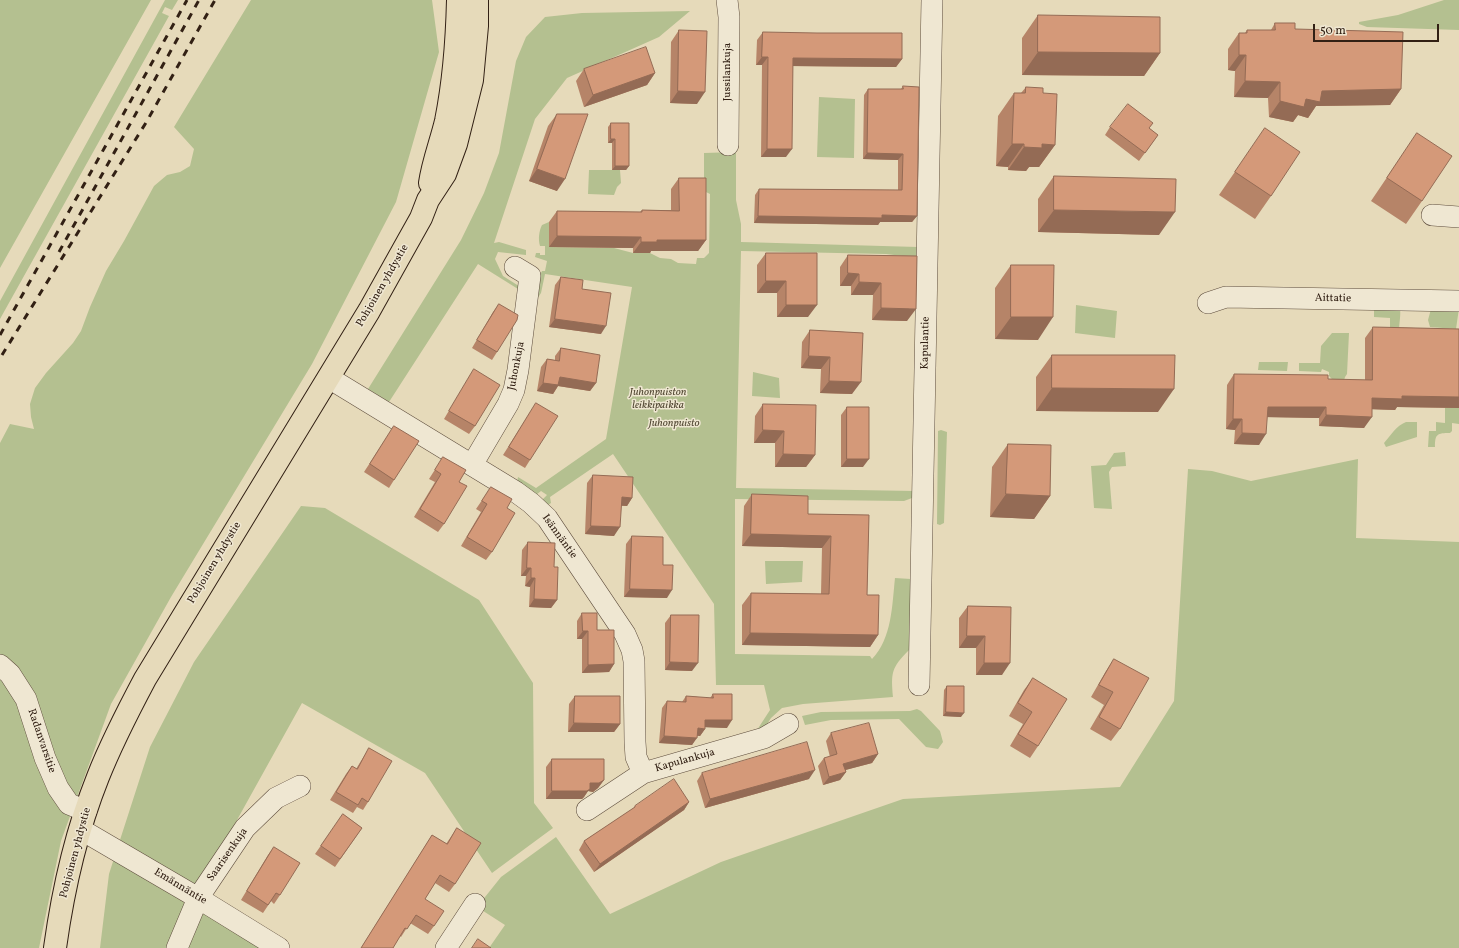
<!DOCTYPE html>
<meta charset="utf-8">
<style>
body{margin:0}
#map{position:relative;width:1459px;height:948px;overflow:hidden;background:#e6daba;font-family:Vollkorn,serif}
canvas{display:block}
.scale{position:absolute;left:1313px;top:24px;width:126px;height:18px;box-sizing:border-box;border:2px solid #322014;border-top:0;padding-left:5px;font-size:12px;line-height:14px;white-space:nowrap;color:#322014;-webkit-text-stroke:3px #efe7d2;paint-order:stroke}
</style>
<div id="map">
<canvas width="1459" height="948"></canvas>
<div class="scale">50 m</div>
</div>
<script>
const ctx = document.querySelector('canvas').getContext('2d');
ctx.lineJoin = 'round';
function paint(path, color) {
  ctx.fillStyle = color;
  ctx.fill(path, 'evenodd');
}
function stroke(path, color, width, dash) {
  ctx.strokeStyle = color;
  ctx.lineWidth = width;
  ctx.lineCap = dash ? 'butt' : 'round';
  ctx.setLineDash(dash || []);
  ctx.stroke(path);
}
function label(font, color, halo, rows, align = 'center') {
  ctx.font = font + ' Vollkorn,serif';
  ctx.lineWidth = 3;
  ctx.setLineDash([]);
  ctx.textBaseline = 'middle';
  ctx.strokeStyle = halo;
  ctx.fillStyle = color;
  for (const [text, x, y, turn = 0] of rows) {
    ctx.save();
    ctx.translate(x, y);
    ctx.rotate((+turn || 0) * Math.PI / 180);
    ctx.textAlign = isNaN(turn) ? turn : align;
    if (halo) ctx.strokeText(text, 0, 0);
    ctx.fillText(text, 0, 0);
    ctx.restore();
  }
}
const green = new Path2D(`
 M0 0H151L0 268Z
 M165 0H178L172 10 165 7 162 13 169 16 0 319V301Z
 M251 0H432L439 52 396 202 312 364 171 597 111 704 61 841 39 948H0V443L10 424 34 429 31 417 30 404 35 388 46 373 73 343 81 331 90 307 106 271 124 241 154 186 167 175 180 172 190 166 194 149 174 127Z
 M1444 0H1459V30L1367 27 1359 24V22L1398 15Z
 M690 11 659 37 567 78 535 119 494 243 499 242 526 250V255L498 252 495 259 503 276 522 288 518 289 478 264 389 402 368 389 461 240 484 193 499 153 516 61 526 37 545 17 582 13Z
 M819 97 855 99 854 158 817 157Z
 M736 152V200L741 224V242L918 247 919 258 886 254 741 251 736 488 915 491 912 498 904 501 735 499V654L870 656 872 659C892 638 892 606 895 578L911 579 909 650C891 668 891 673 893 697L803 704 782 708 771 718 764 729 757 730 770 710 764 685H716L714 604 613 454 550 497 551 503 548 505 542 500 547 495 541 491 536 495 517 482 518 477 536 488 606 439 632 287 545 274 541 293 535 302 539 277 542 271H545L547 261 535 257 536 253H540V255H545V246H540C538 239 539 231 542 225L549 222V247L614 248 633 253H650L660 258 671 259 678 263 696 264 697 258H704L709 253 710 194 704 191V153Z
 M589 170H620L621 183 617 187 614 195 588 194Z
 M1076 305 1117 311 1115 338 1075 333Z
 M1400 308C1401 316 1399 323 1399 332L1390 331V318L1374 317V310Z
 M1459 308 1456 329 1430 327 1428 320 1431 309Z
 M1332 333H1349L1347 374 1345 377 1342 389 1329 376V372L1322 369 1321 372 1299 371V363H1320L1321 346Z
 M1259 362H1288L1287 371 1258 370Z
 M753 372 779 378 780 398 752 396Z
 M1459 394V424L1452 423V431L1450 433C1437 433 1435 434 1435 447H1428L1429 431H1436V422L1445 423V396Z
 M1406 422H1417V437L1386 447 1384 443C1391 435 1396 426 1406 422Z
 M941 430 947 432 944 523 940 525 937 524 938 431Z
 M1125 452 1126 466 1112 467 1109 472 1112 509 1094 508 1091 466 1106 465 1114 453Z
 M1358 459 1356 538 1459 542V948H489L505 925 477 907 501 877 556 837 610 914 721 862 903 799 1120 787 1174 701 1188 469 1212 471 1251 481Z
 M301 506 325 508 479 600 533 683 534 803 553 828 492 873 425 773 302 703 192 901 260 948H100L109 874 150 747 194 662Z
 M765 561H803L802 582 766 584Z
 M917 709 921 711 940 731 943 742 938 749 926 747 899 719 831 720 805 725 802 716 821 712 910 711Z`);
const minor = new Path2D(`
 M727 0 729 17 728 145
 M1432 215 1459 217
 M1208 303 1226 297 1459 301
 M329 378 516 492 531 503 547 518 625 634 632 650 634 661 635 742 636 757 643 773
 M472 465 508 404 514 390 518 370 530 276 515 267
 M0 665 10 674 26 699 45 758 58 788 69 804 86 811
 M919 685 932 0
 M587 810 643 773 764 738 788 724
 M80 829 198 898 279 948
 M177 948 198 898 245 828 276 798 300 786
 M446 948 475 904`);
const major = new Path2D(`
 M430 183C433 162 441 142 446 121 454 81 457 41 458 0
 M55 948C63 890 76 832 98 777 111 744 128 711 145 679L369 311 407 243 421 218 428 200 445 174 456 144 472 80 477 26V0`);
const rail = new Path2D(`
 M59 252 199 0
 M0 335 187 0
 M2 355 147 121 215 0`);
const wall = new Path2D(`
 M1038 15 1160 53 1144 76 1022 75V38Z
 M1275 23 1295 29 1401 89 1390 105 1316 106 1308 118 1298 115 1293 122 1269 117 1268 98 1234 97 1235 71 1228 70V49L1239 33H1245L1247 30H1271Z
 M679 30 697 104 670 103 671 42Z
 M763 32 902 59 896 67 793 66 786 157H761L762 65H756L757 40Z
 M584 69 655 73 647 85 584 107 576 81Z
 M903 86 917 216 912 222H880L878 225 754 223 755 195 759 189 898 190V160L863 159 864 95 868 89H901Z
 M1026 87 1043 93 1055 145 1039 167H1029L1026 171 1008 170V167L996 166 998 116 1014 93H1021Z
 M557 114V191L529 181 548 126Z
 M611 123 629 166 626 170H612V143H608V127Z
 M1153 123 1149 128 1158 135 1139 161 1105 135 1110 127Z
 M1265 128 1271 196 1255 219 1219 195Z
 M1417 133 1422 201 1406 224 1371 201Z
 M1054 176 1159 235 1038 232V199Z
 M679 178 706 240 698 251H651L650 253H633V248L549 247V222L557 211 640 212 642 210H671V189Z
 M766 253H817L808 317H777V293H757V265Z
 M848 255 917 256 907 321 872 320 873 295H851V286H840V267Z
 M1011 265 1038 340 995 339V288Z
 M561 277 582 289 601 334 549 327 555 285Z
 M499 304 497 352 492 360 472 348 493 312Z
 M1373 327 1459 329V408L1397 407 1395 410 1372 409 1364 428 1319 426V418L1267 417 1259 445 1234 444 1235 430 1226 429 1227 385 1234 374 1328 379 1365 380V338Z
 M810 330 863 333 852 394 820 393 821 369 801 368 802 342Z
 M561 348 596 383 590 391 558 386 553 394 537 391 541 367 547 359 555 360V356Z
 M1052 355 1158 412 1036 411V377Z
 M474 369 475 426 469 434 444 419 469 377Z
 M536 403 530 460 525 468 503 455Z
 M763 404 815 455 806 467H775V443H754L755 416Z
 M847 407 863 467H841V415Z
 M394 426V480L389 488 364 472Z
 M1008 444 1050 496 1034 519 990 517 992 467Z
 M443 457 459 482 444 524 438 532 414 517 435 482 429 479Z
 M593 475 632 498 627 506H621L614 536 585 534 587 483Z
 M491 487 507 508 492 552 486 560 461 546 481 512 476 509Z
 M752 494 808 514 869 515 867 595 878 635 870 647 742 645V605L751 593 821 594 822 548 742 546 744 506Z
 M632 536 663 565 667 598 624 597 626 544Z
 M528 542 554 567 557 600 551 608 529 607 530 587 525 586 526 576H521L522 550Z
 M968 606 1011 607 1002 675H976V648H959V618Z
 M582 613 614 664 609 672 582 673V639H577V621Z
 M671 615 692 671 665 670V623Z
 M1114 659 1120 729 1111 741 1090 729 1104 705 1091 697 1106 671Z
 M1033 678 1038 746 1030 758 1010 746 1023 724 1009 716 1024 690Z
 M947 686 961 717 943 716 944 690Z
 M713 694 727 728 705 727V729L700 736H697L692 745 659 743 662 708 667 701 682 702 686 696 710 698Z
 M575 696 620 724 614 732H568L569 704Z
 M831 733 878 754 872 763 845 770 846 772 840 780 823 785 818 766 824 758 830 757 826 741Z
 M369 748 368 802 363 810 357 807 353 813 330 800 346 774 352 766 356 769Z
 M552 759 604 780 598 788 593 792 588 791 584 797 582 799H546V767Z
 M702 773 809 779 705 808 697 781Z
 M689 802 684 810 594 872 579 850 584 841 633 809 635 806Z
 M343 814 362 828 335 867 315 854Z
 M457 828 455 884 449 892 435 883 425 899 434 926 428 934 410 923 401 937 400 936 393 948H361L432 835 446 844Z
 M274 847 280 895 274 904 271 901 263 913 241 900 268 855Z`);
const shadedWall = new Path2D(`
 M1038 52 1160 53 1144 76 1022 75Z
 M1239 55H1246L1235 71 1228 70Z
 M762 57H768L762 65H756Z
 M793 58 902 59 896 67 787 66Z
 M655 73 647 85 584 107 593 95Z
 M1245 81 1280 82 1268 98 1234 97Z
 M1401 89 1390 105 1316 106 1308 118 1298 115 1293 122 1269 117 1280 101 1322 91Z
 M678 91 705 92 697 104 670 103Z
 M611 139H615L612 143H608Z
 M1012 144H1024L1008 167 996 166Z
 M1042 144 1055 145 1039 167H1029L1026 171 1008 170 1024 147Z
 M767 149H792L786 157H761Z
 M867 153 903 154 898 160 863 159Z
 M615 166H629L626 170H612Z
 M537 169 565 179 557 191 529 181Z
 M1054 210 1175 212 1159 235 1038 232Z
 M882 215 917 216 912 222H880L878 225 754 223 758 216Z
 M557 236 641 237 633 248 549 247Z
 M657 240H706L698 251H651L650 253H633L641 242Z
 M848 273 859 274 851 286H840Z
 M766 281H786L777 293H757Z
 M859 282 881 283 873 295H851Z
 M786 305H817L808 317H777Z
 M881 308 916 309 907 321 872 320Z
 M1011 317H1053L1038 340 995 339Z
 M555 319 606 326 601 334 549 327Z
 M809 356 830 357 821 369 801 368Z
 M560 377 596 383 590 391 558 386 553 394 537 391 543 383Z
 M829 381 861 382 852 394 820 393Z
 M1052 388 1174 389 1158 412 1036 411Z
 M1402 396 1459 397V408L1397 407 1395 410 1364 409 1372 398Z
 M1268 407H1326L1319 418 1261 417Z
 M1326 415 1372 417 1364 428 1319 426Z
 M1233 419H1242L1235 430 1226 429Z
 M763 430 784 431 775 443H754Z
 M1242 433 1266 434 1259 445 1234 444Z
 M783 454 815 455 806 467H775Z
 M847 459H869L863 467H841Z
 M1006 494 1050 496 1034 519 990 517Z
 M622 497 632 498 627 506 616 505Z
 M591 526 620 527 614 536 585 534Z
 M751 534 831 536 822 548 742 546Z
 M527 568H531L526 576H521Z
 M531 578H535L530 587 525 586Z
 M630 589 672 590 667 598 624 597Z
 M534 599 557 600 551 608 529 607Z
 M583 631H588L582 639H577Z
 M750 633 878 635 870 647 742 645Z
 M967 636H985L976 648H959Z
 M670 662 698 663 692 671 665 670Z
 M984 663H1010L1002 675H976Z
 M614 664 609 672 582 673 588 665Z
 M946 712 964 713 961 717 943 716Z
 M705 720H732L727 728 700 727Z
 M574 723 620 724 614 732H568Z
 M698 728 705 729 700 736 693 735Z
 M664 736 697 738 692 745 659 743Z
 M878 754 872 763 838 772 843 764Z
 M815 770 809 779 705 808 710 799Z
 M846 772 840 780 823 785 829 777Z
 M604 780 598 788 593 792 588 791 584 797 582 799H546L552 791Z
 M689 802 684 810 594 872 600 864Z`);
const building = new Path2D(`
 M1038 15 1160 17V53L1038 52Z
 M1275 23H1295V29L1403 32 1401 89 1322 91 1320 102 1306 99 1304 107 1280 101V82L1245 81 1246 55H1239V33H1247V30H1275Z
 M679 30 707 31 705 92 678 91Z
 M763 32 817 33H902V59L793 58 792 149H767L768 57H762Z
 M646 47 655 73 593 95 584 69Z
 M903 86 919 87 917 216 882 215V218L758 216 759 189 902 190 903 154 867 153 868 89H903Z
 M1026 87 1043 88V93L1057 94 1055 145 1042 144V148L1024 147V144H1012L1014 93H1025Z
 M1128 104 1153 123 1149 128 1158 135 1145 153 1110 127Z
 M557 114H588L565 179 537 169Z
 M611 123H629V166H615V139H611Z
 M1265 128 1300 152 1271 196 1235 172Z
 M1417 133 1452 156 1422 201 1387 178Z
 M1054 176 1176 179 1175 212 1054 210Z
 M679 178H706V240H657V242H641V237L557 236V211L642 212V210L679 211Z
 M766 253H817V305H786V281H766Z
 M848 255 917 256 916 309 881 308V283L859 282V274L848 273Z
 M1011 265H1054L1053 317H1011Z
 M561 277 583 280 582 289 611 293 606 326 555 319Z
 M499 304 518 315 517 320 497 352 477 340Z
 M1373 327 1459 329V397L1402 396V399L1372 398V417L1326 415V407H1268L1266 434 1242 433V419H1233L1234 374 1328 375V379L1372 380Z
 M810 330 863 333 861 382 829 381 830 357 809 356Z
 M561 348 600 355 596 383 560 377 558 385 543 383 547 359 559 361Z
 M1052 355H1175L1174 389 1052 388Z
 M474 369 500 385 475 426 449 411Z
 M536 403 558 416 530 460 509 447Z
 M763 404 816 405 815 455 783 454 784 431 763 430Z
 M847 407H869V459H847Z
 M394 426 419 441 394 480 370 464Z
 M1008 444 1051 445 1050 496 1006 494Z
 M443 457 466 470 459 482 467 486 444 524 420 509 441 474 435 470Z
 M593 475 633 477 632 498 622 497 620 527 591 526Z
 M491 487 512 499 507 508 515 513 492 552 467 537 487 504 482 501Z
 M752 494 808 496V514L869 515 867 595H879L878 635 750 633 751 593 829 594 831 536 751 534Z
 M632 536 663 537V565H673L672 590 630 589Z
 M528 542 555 543 554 567H558L557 600 534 599 535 578H531V568H527Z
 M968 606 1011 607 1010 663H984L985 636H967Z
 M582 613H597V630H614V664L588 665V631H583Z
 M671 615H699L698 663 670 662Z
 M1114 659 1149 678 1120 729 1099 717 1113 692 1099 685Z
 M1033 678 1067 699 1038 746 1018 734 1032 712 1018 703Z
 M947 686H964V713L946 712Z
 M713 694H732V720H705V729L698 728 697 738 664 736 667 701 686 702V696L713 698Z
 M575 696H620V724L574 723Z
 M869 723 878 754 843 764 846 772 829 777 824 758 837 754 831 733Z
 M807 742 815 770 710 799 702 773Z
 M369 748 392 761 368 802 362 798 358 805 336 792 352 766 357 769Z
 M552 759H604V780L599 783H590V789L587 791H552Z
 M674 779 689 802 600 864 584 841 635 807V806Z
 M343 814 362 828 340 859 321 846Z
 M457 828 481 843 455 884 440 875 425 899 444 911 434 926 416 915 407 929 405 928 393 948H361L432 835 447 844Z
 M274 847 300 863 280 895 276 893 268 905 247 891Z
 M478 939 491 948H472Z`);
const streetNames = [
 ["Jussilankuja",728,72,-90],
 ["Pohjoinen yhdystie",383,286,-60],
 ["Aittatie",1333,299,1],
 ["Kapulantie",926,343,-89],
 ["Juhonkuja",517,366,-79],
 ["Isännäntie",559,537,54],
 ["Pohjoinen yhdystie",215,563,-59],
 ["Radanvarsitie",41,741,71],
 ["Kapulankuja",685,761,-16],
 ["Pohjoinen yhdystie",76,853,-75],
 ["Saarisenkuja",228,855,-55],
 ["Emännäntie",180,887,31]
];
const parkNames = [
 ["Juhonpuiston",658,393],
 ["leikkipaikka",658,406],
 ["Juhonpuisto",674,424]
];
paint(green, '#b4c090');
stroke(minor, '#5f4e3e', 22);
stroke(major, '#322014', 24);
stroke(minor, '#efe7d2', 21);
stroke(major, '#e6daba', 22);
stroke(rail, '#322014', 3, [7, 7]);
paint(wall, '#b68468');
paint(shadedWall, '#946b55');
paint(building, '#d49979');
stroke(building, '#946b55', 1);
label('11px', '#322014', '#efe7d2', streetNames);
label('italic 11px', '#524833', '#efe7d2', parkNames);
</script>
